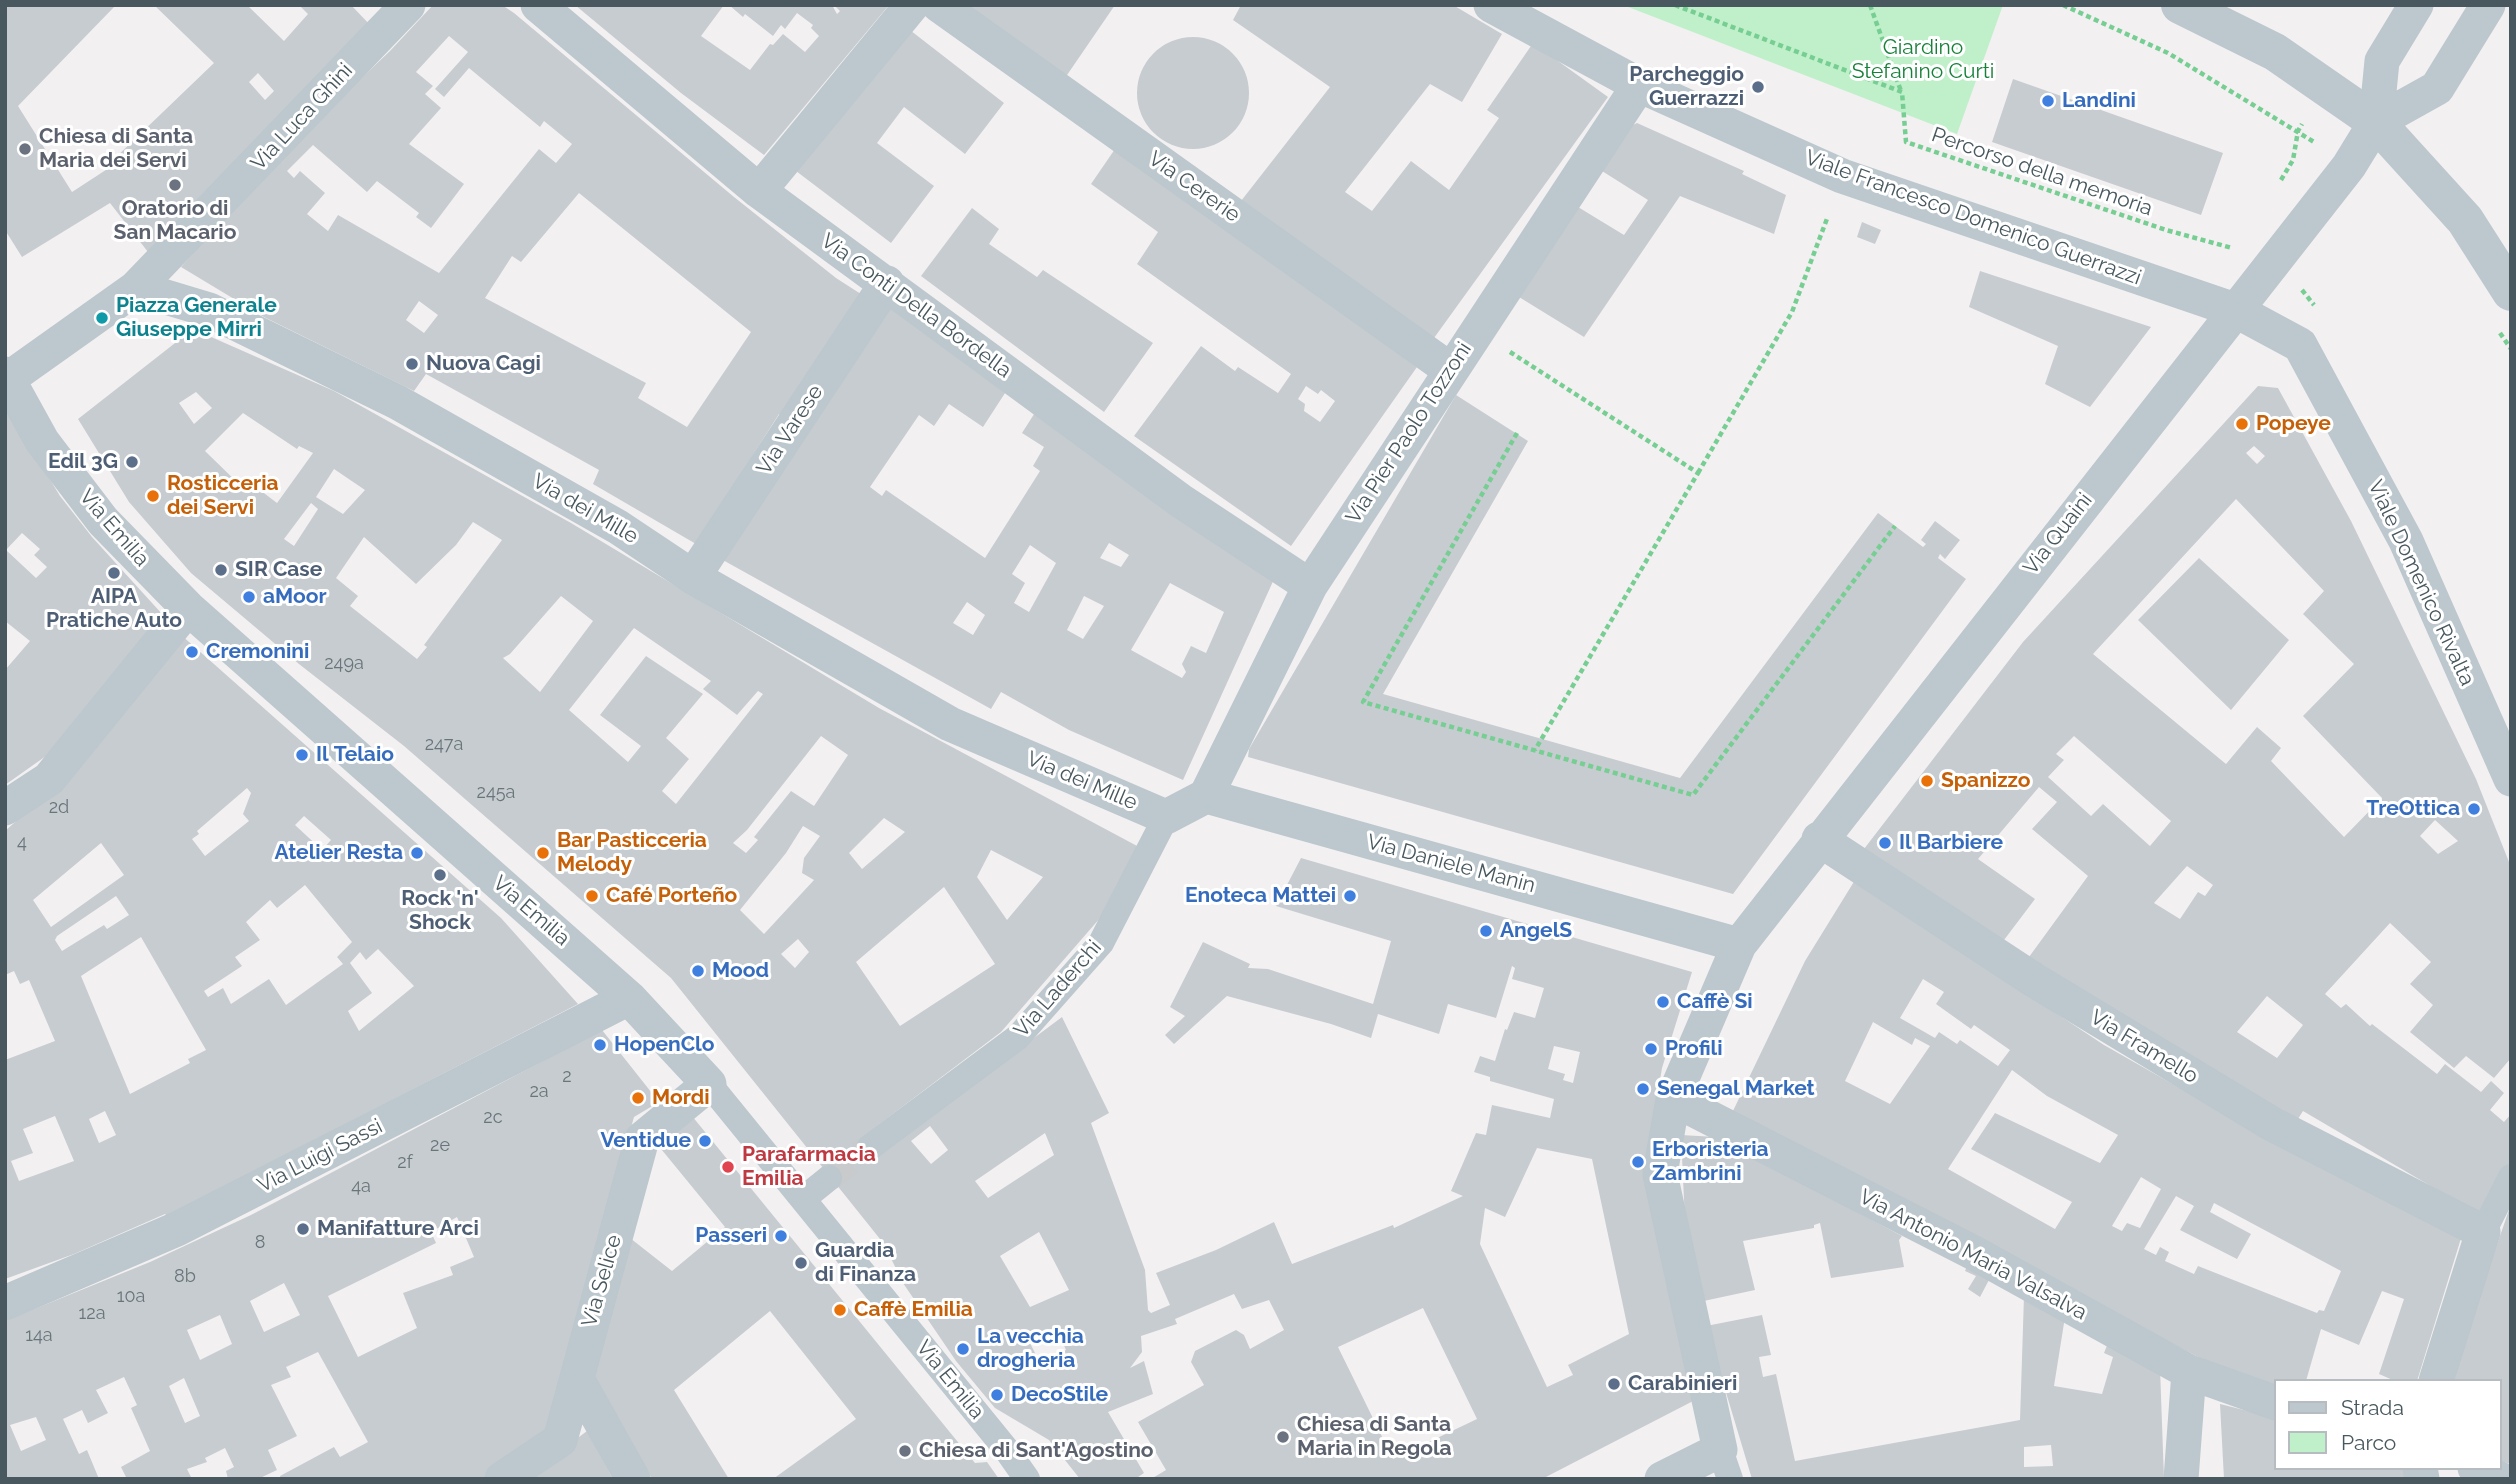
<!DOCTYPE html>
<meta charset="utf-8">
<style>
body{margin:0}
#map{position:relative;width:2516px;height:1484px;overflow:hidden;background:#f3f0f1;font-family:Raleway,sans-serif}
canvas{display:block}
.frame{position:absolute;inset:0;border:7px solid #48585e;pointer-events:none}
.legend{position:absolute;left:2274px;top:1379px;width:228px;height:91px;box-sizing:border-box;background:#fff;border:2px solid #b6bcbf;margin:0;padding:9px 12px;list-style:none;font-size:21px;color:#48585e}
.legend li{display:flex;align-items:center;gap:14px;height:35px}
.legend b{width:35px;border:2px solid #b6bcbf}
</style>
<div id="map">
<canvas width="2516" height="1484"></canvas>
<div class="frame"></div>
<ul class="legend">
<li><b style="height:9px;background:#bcc8cd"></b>Strada</li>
<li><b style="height:19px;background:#bff0c9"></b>Parco</li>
</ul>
</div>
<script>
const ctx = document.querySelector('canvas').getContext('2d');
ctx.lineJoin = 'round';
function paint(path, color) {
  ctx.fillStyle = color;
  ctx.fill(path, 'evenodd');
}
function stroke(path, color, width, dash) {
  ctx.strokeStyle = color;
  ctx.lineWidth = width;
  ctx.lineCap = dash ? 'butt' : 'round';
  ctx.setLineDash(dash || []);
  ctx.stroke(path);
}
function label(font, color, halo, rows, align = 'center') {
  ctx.font = font + ' Raleway,sans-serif';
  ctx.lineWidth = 6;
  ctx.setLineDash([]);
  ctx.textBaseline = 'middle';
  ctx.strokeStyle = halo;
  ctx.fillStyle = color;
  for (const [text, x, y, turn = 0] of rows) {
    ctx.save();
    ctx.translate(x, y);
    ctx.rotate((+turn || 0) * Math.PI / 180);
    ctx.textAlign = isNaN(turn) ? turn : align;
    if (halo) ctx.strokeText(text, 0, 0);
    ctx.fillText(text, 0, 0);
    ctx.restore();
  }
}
const green = new Path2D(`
 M1623 5H2003L1957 134Z`);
const building = new Path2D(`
 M5 5H116L18 106 72 192 115 164 113 160 214 63 154 5H247L284 41 308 14 299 5H351L372 27 148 252 110 203 22 257 5 230ZM258 73 274 91 265 100 249 82Z
 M433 5H502L514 13 734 197 836 278 864 296 785 418 779 414 696 544 593 484 599 470 426 374 414 391 264 317 181 267 274 161 390 51ZM449 36 468 52 435 89 444 97 469 68 540 127 544 121 572 144 556 163 539 149 439 273 338 215 328 231 307 214 325 193 300 171 294 178 287 171 313 145 367 192 377 181 419 213 416 217 431 228 464 184 409 144 441 108 425 94 433 86 416 72ZM579 193 751 332 687 427 638 398 646 383 485 298 512 256 521 262ZM419 301 438 315 424 333 406 320Z
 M575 5H724L701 36 750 70 770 44 773 45 783 34 805 52 819 36 811 28 813 25 797 13 785 29 781 25 773 36 745 14 743 17 729 5H832L837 14 840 11 834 5H889L764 155 681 93Z
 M967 5H1115L1065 78Z
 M1241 5H1453L1502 34 1462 102 1430 84 1345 192 1372 211 1411 161 1449 190 1499 118 1487 110 1533 43 1608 97 1434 338 1241 201 1330 87 1233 20Z
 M906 27 1004 103 965 154 904 107 877 143 934 186 891 243 796 171Z
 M1137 93a56 56 0 1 1 112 0a56 56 0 1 1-112 0Z
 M2013 79 2223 153 2201 215 1992 142Z
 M1637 123 1744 171 1742 174 1786 195 1774 234 1680 196 1584 337 1519 297 1578 207 1624 235 1648 200 1602 171 1633 125Z
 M1115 149 1417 367 1291 546 1134 436 1201 346 1235 371 1238 367 1278 393 1291 374 1137 264 1158 232 1091 184ZM1306 386 1318 394 1321 390 1335 401 1320 422 1304 411 1305 404 1298 399Z
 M972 208 999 229 989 244 1037 277 1043 270 1153 343 1104 412 921 276Z
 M1862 222 1881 230 1875 244 1857 237Z
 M1980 271 2096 309 2151 327 2090 407 2045 384 2058 346 1969 307Z
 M891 304 1007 390 983 427 949 404 934 426 919 415 870 487 882 496 886 490 985 558 1040 471 1033 466 1044 447 1022 433 1036 411 1275 577 1183 780 1069 730 1001 692 991 709 721 559ZM1109 543 1129 555 1121 567 1100 558ZM1030 545 1056 563 1029 612 1014 603 1025 583 1012 574ZM1170 583 1224 612 1206 653 1191 646 1182 664 1186 672 1182 678 1131 650ZM1084 596 1104 606 1083 639 1067 630ZM967 602 985 615 973 635 953 623Z
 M193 329 334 391 571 523 879 708 1139 847 1107 910 1001 1032 861 1138 875 1157 1062 1017 1109 1113 1091 1123 1145 1270 1148 1310 1151 1313 1170 1305 1156 1273 1216 1250 1274 1222 1292 1264 1393 1225 1394 1228 1463 1196 1451 1191 1476 1133 1486 1135 1492 1105 1550 1118 1554 1099 1490 1081V1077L1474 1072 1480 1056 1495 1061 1505 1029 1507 1030 1514 1012 1535 1018 1544 988 1512 979 1515 968 1512 966 1496 1018 1448 1004 1439 1034 1378 1014 1371 1038 1331 1024 1227 996 1174 1044 1165 1035 1185 1016 1170 1007 1203 942 1250 964 1248 968 1268 969 1373 1004 1391 941 1276 906 1301 858 1692 972 1662 1068 1645 1170 1697 1399 1542 1479H1151L1166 1470 1138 1422 1204 1385 1191 1362 1195 1351 1236 1330 1244 1335 1250 1349 1284 1330 1269 1300 1242 1309 1234 1294 1175 1319 1177 1324 1141 1336 1142 1352 1130 1368 1144 1361 1153 1394 1108 1412 1144 1473 1135 1479H1080L1049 1440 995 1408 956 1361 903 1283 884 1244 671 978 404 746 299 664 191 573 129 502 78 419ZM196 392 212 408 194 424 179 403ZM243 413 297 449 299 446 313 453 277 503 248 481 242 487 205 451ZM334 469 365 490 343 514 316 497ZM311 503 318 509 294 546 284 539ZM473 522 502 540 424 645 427 647 417 659 350 606 358 596 336 578 364 537 416 584 456 545ZM561 596 593 621 540 692 503 658 510 654ZM634 628 711 681 703 689 737 715 758 691 763 694 676 804 662 791 689 759 666 738 703 694 646 656 600 715 641 746 628 762 569 710ZM821 736 848 755 814 806 791 791 754 837 758 840 746 853 733 843 747 830ZM884 818 905 832 862 869 849 853ZM803 826 820 836 804 858 802 873 814 880 764 934 740 910 786 853ZM991 850 1043 877 1007 920 977 877ZM944 887 995 964 900 1026 856 962ZM798 939 809 952 795 968 781 954ZM1554 1046 1580 1052 1573 1083 1563 1080 1565 1074 1548 1069ZM930 1126 948 1150 931 1164 911 1141ZM1045 1133 1054 1155 988 1198 975 1181ZM1537 1148 1592 1159 1629 1334 1568 1365 1573 1375 1547 1387 1480 1244 1485 1208 1505 1217ZM1039 1232 1069 1290 1030 1307 1000 1256ZM1423 1308 1477 1419 1393 1459 1338 1347ZM1056 1327 1066 1350 1039 1361 1028 1339Z
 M2258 386 2278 388 2351 521 2476 779 2511 867V1058L2494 1078 2466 1056 2454 1068 2410 1032 2433 1005 2410 984 2431 962 2390 923 2325 994 2341 1008 2346 1004 2370 1026 2372 1024 2437 1074 2445 1064 2481 1092 2491 1081 2504 1093 2490 1110 2504 1122 2511 1114V1164L2480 1215 2303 1111 2296 1122 2029 957 2088 876 2032 829 2057 802 2039 787 1978 859 2035 899 2004 940 1864 849 2023 642ZM2254 446 2265 456 2257 464 2246 453ZM2236 499 2324 591 2303 614 2354 664 2303 716 2382 798 2344 837 2271 761 2281 748 2257 727 2226 764 2093 654ZM2074 736 2171 821 2150 846 2103 804 2091 816 2048 777 2064 760 2056 754ZM2435 820 2458 841 2438 854 2420 836ZM2187 866 2213 885 2205 896 2198 892 2180 919 2154 903ZM2267 996 2303 1025 2277 1058 2237 1032Z
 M1456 395 1528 441 1383 694 1680 778 1878 513 1923 547 1926 544 1921 540 1935 521 1960 540 1945 559 1940 554 1938 558 1966 579 1733 894 1248 757 1249 749Z
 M5 405 60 496 92 537 163 615 46 756 5 785V670L30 641 5 621ZM22 533 40 549 34 555 47 567 36 578 6 550Z
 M2199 558 2289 640 2231 710 2138 620Z
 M180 634 501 918 578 1004 167 1216 165 1214 74 1254 5 1279V1060L55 1041 29 980 20 984 14 971 5 975V831L57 785ZM247 788 251 793 243 814 249 821 205 856 192 839 199 834 197 831ZM304 816 331 840 322 850 295 825ZM101 843 124 875 51 927 33 900ZM305 885 352 942 337 957 343 964 286 1005 269 979 231 1004 223 988 208 997 204 991 242 966 235 957 260 940 246 922 270 900 277 908ZM116 896 129 915 107 929 104 925 62 951 55 940 57 936ZM141 937 206 1050 188 1059 190 1063 130 1094 81 976ZM378 949 414 986 359 1031 348 1011 372 993 350 963 360 952 366 960ZM105 1111 116 1135 99 1143 89 1119ZM55 1116 74 1161 19 1181 11 1161 33 1153 23 1129Z
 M1855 880 2104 1045 2250 1128 2462 1235 2417 1381H2395L2379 1374 2404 1299 2382 1291 2359 1345 2321 1329 2306 1381H2276V1390L2244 1381 1732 1113 1805 961ZM1923 979 1944 992 1936 1004 1971 1029 1974 1025 2010 1050 1998 1066 1960 1040 1957 1044 1939 1032 1935 1038 1900 1018ZM1873 1022 1912 1045 1915 1038 1930 1046 1890 1104 1845 1081ZM2012 1070 2047 1096 2118 1135 2100 1163 1995 1113 1971 1149 2072 1202 2055 1229 1948 1169ZM2141 1177 2161 1189 2140 1228 2127 1223 2122 1231 2112 1226ZM2176 1196 2194 1206 2180 1230 2237 1259 2251 1234 2210 1212 2214 1203 2341 1271 2324 1311 2319 1310 2317 1313 2198 1266 2194 1274 2165 1261 2169 1252 2160 1247 2156 1255 2144 1249Z
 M602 1030 659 1102 634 1117 543 1439 483 1479H281L280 1476 334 1447 340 1457 368 1442 318 1352 286 1367 291 1377 271 1385 297 1436 268 1450 277 1470 258 1479H228L226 1471 234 1467 225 1448 205 1458 207 1462 187 1469 192 1479H127L121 1467 150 1451 131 1408 137 1405 124 1377 96 1390 108 1413 88 1423 82 1410 63 1419 79 1454 87 1450 99 1479H5V1321L150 1262 251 1215ZM457 1217 474 1257 450 1267 453 1275 403 1293 417 1328 358 1357 328 1296 436 1243 431 1232ZM284 1283 300 1315 264 1332 250 1301ZM220 1315 232 1344 200 1360 187 1330ZM184 1378 200 1416 185 1423 169 1386ZM36 1417 46 1440 21 1451 10 1425Z
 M692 1116 975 1463 987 1462 999 1479H773L856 1419 770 1311 674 1390 729 1479H652L592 1374 630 1238 672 1271 725 1227 657 1144Z
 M1681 1135 1716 1137 1902 1236 1899 1240 1904 1267 1831 1278 1820 1223 1814 1225V1228L1743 1241 1755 1290 1699 1302 1686 1243Z
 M2510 1207H2511V1464L2500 1461V1381H2450Z
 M1967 1266 1990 1278 1980 1297 1968 1289 1976 1276 1965 1271Z
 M2024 1296 2065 1317 2054 1386 2102 1394 2113 1357 2104 1353 2108 1343 2160 1368 2164 1479H1752L1706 1326 1762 1315 1771 1355 1759 1357 1763 1377 1776 1374 1795 1461 2020 1420ZM2051 1445 2053 1466 2024 1467V1447Z
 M2220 1404 2276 1418V1468H2407V1479H2224Z
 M587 1431 613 1479H523Z`);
const pedestrianTunnel = new Path2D(`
 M829 1178 870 1147`);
const path = new Path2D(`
 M1675 5 1902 92 1906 142 2166 230 2232 248
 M1870 5 1901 91
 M2063 5 2168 53 2314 142
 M2281 180 2293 160 2298 131 2302 124
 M2302 290 2314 305
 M2500 333 2511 349
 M1510 352 1698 473 1535 750
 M1517 433 1363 702 1693 795 1895 526
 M1698 473 1792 312 1828 216`);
const pedestrian = new Path2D(`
 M709 1084 1006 1449 1027 1479
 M870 1147 1018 1037 1101 943 1166 817
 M803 1199 829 1178
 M2483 1232 2511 1177
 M1720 1450 1730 1479`);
const minor = new Path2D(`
 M538 5 759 191 1181 501 1310 586
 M939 5 1449 369
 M1491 5 1639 85 1842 176 2235 310 2300 345 2406 541 2511 779
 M2376 122 2437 88 2488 5
 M759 191 912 5
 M136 288 408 5
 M5 374 42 441 103 521 188 608 629 998 709 1084 642 1139 560 1440 502 1479
 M8 379 136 288 209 310 397 402 618 527 693 577 950 724 1166 817 1206 796 1739 945
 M693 577 887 283
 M1206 796 1310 586 1639 85
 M5 808 49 779 188 608
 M1819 839 2034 980 2272 1124 2483 1232 2436 1381
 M1673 1099 1974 1253 2189 1372 2276 1403
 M5 1303 177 1229 629 998
 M577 1379 633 1479
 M2420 1468 2422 1479
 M2475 1468 2500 1479
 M1662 1479 1720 1450 1660 1174 1673 1099 1739 945 2349 166 2376 122 2382 61 2416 5
 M2181 1479 2189 1372`);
const tertiary = new Path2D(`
 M2180 5 2275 52 2376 122 2465 220 2511 292`);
const markers = [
 [1758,87,7,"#5c6f8a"],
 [2048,101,7,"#3f7fe0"],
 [25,149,7,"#6b7280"],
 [175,185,7,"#6b7280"],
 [102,318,7,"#0f9aa8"],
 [412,364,7,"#5c6f8a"],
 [2242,424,7,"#e8710a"],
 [132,462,7,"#5c6f8a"],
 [153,496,7,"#e8710a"],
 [221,570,7,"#5c6f8a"],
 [114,573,7,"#5c6f8a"],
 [249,597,7,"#3f7fe0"],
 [192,652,7,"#3f7fe0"],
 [302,755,7,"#3f7fe0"],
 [1927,781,7,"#e8710a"],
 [2474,809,7,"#3f7fe0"],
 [1885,843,7,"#3f7fe0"],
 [417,853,7,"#3f7fe0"],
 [543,853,7,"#e8710a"],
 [440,875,7,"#5c6f8a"],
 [592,896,7,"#e8710a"],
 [1350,896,7,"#3f7fe0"],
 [1486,931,7,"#3f7fe0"],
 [698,971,7,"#3f7fe0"],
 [1663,1002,7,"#3f7fe0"],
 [600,1045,7,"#3f7fe0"],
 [1651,1049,7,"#3f7fe0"],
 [1643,1089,7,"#3f7fe0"],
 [638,1098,7,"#e8710a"],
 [705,1141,7,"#3f7fe0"],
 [1638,1162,7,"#3f7fe0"],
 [728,1167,7,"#e0444e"],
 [303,1229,7,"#5c6f8a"],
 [781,1236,7,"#3f7fe0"],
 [801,1263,7,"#5c6f8a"],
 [840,1310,7,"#e8710a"],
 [963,1349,7,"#3f7fe0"],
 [1614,1384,7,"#5c6f8a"],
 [997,1395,7,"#3f7fe0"],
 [1283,1437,7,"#6b7280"],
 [905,1451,7,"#6b7280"]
];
const numberNames = [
 ["249a",344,664],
 ["247a",444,745],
 ["245a",496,793],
 ["2d",59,808],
 ["4",22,843],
 ["2",567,1077],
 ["2a",539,1092],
 ["2c",493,1118],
 ["2e",440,1146],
 ["2f",405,1163],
 ["4a",361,1187],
 ["8",260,1243],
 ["8b",185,1277],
 ["10a",131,1297],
 ["12a",92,1314],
 ["14a",39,1336]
];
const parkNames = [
 ["Giardino",1923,48],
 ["Stefanino Curti",1923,72]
];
const serviceNames = [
 ["Parcheggio",1744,75,"right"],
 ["Guerrazzi",1744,99,"right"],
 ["Nuova Cagi",426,364],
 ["Edil 3G",118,462,"right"],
 ["SIR Case",235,570],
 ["AIPA",114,597,"center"],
 ["Pratiche Auto",114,621,"center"],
 ["Rock 'n'",440,899,"center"],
 ["Shock",440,923,"center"],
 ["Manifatture Arci",317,1229],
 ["Guardia",815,1251],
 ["di Finanza",815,1275],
 ["Carabinieri",1628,1384]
];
const shopNames = [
 ["Landini",2062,101],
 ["aMoor",263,597],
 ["Cremonini",206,652],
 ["Il Telaio",316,755],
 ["TreOttica",2460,809,"right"],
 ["Il Barbiere",1899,843],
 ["Atelier Resta",403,853,"right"],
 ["Enoteca Mattei",1336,896,"right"],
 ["AngelS",1500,931],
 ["Mood",712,971],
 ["Caffè Si",1677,1002],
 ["HopenClo",614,1045],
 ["Profili",1665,1049],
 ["Senegal Market",1657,1089],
 ["Ventidue",691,1141,"right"],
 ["Erboristeria",1652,1150],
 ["Zambrini",1652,1174],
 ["Passeri",767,1236,"right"],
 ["La vecchia",977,1337],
 ["drogheria",977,1361],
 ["DecoStile",1011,1395]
];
const streetNames = [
 ["Via Luca Ghini",302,117,-47],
 ["Percorso della memoria",2042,172,19],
 ["Via Cererie",1194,187,35],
 ["Viale Francesco Domenico Guerrazzi",1973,218,20],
 ["Via Conti Della Bordella",916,306,36],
 ["Via Varese",790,430,-57],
 ["Via Pier Paolo Tozzoni",1409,433,-57],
 ["Via dei Mille",585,509,30],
 ["Via Emilia",114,528,49],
 ["Via Quaini",2058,534,-52],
 ["Viale Domenico Rivalta",2421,583,65],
 ["Via dei Mille",1082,781,23],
 ["Via Daniele Manin",1451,864,15],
 ["Via Emilia",531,911,41],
 ["Via Laderchi",1058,989,-49],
 ["Via Framello",2144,1047,31],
 ["Via Luigi Sassi",320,1156,-27],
 ["Via Antonio Maria Valsalva",1973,1255,28],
 ["Via Selice",602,1281,-74],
 ["Via Emilia",950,1380,51]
];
const worshipNames = [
 ["Chiesa di Santa",39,137],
 ["Maria dei Servi",39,161],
 ["Oratorio di",175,209,"center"],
 ["San Macario",175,233,"center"],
 ["Chiesa di Santa",1297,1425],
 ["Maria in Regola",1297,1449],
 ["Chiesa di Sant'Agostino",919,1451]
];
const cultureNames = [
 ["Piazza Generale",116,306],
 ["Giuseppe Mirri",116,330]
];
const foodNames = [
 ["Popeye",2256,424],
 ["Rosticceria",167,484],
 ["dei Servi",167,508],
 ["Spanizzo",1941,781],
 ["Bar Pasticceria",557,841],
 ["Melody",557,865],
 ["Café Porteño",606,896],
 ["Mordi",652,1098],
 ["Caffè Emilia",854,1310]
];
const healthNames = [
 ["Parafarmacia",742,1155],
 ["Emilia",742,1179]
];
paint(green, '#bff0c9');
paint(building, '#c7ccd0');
stroke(pedestrianTunnel, '#c8cacc', 26, [26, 13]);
stroke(path, '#77ce93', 4.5, [5, 3.5]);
stroke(pedestrian, '#bcc8cd', 26);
stroke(minor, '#bcc8cd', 35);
stroke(tertiary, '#bcc8cd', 38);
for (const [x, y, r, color] of markers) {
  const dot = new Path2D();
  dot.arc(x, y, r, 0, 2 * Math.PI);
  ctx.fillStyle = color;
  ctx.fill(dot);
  stroke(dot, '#fff', 2.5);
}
label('18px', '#68757a', null, numberNames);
label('21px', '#178139', '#fff', parkNames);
label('bold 21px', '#4e5e75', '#fff', serviceNames, 'left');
label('bold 21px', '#366cbe', '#fff', shopNames, 'left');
label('21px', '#48585e', '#fff', streetNames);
label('bold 21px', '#5b616d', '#fff', worshipNames, 'left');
label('bold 21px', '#0d838f', '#fff', cultureNames, 'left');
label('bold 21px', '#c56008', '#fff', foodNames, 'left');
label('bold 21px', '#be3a42', '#fff', healthNames, 'left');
</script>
